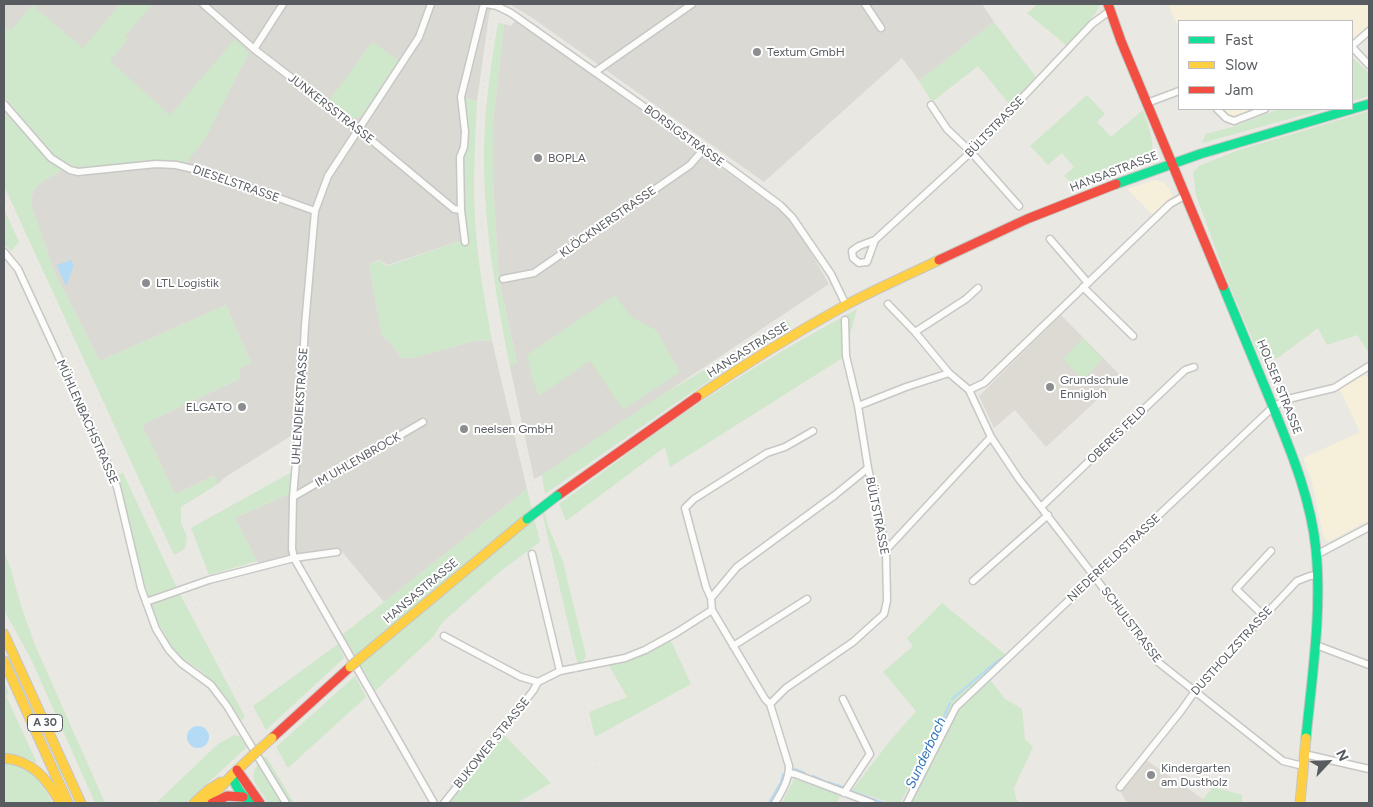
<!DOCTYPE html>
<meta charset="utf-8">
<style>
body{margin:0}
#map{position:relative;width:1373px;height:807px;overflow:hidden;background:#eae8e2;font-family:Figtree,sans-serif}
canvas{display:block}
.frame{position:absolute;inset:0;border:5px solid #585c61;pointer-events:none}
.legend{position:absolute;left:1178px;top:20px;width:175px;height:90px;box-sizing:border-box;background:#fff;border:1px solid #bcbec0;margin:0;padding:6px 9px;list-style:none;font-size:15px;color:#585c61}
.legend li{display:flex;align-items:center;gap:10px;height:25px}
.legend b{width:25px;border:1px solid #bcbec0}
.north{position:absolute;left:1303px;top:737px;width:50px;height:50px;-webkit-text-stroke:4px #fff;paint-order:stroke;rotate:65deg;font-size:14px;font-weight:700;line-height:20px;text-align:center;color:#585c61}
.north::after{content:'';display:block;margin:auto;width:18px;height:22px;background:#585c61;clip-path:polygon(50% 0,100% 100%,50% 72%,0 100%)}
</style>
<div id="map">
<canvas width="1373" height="807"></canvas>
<div class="frame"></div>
<ul class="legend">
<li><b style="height:6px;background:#16e098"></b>Fast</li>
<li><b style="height:6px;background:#ffcf43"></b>Slow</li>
<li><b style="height:6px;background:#f24e42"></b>Jam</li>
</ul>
<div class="north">N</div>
</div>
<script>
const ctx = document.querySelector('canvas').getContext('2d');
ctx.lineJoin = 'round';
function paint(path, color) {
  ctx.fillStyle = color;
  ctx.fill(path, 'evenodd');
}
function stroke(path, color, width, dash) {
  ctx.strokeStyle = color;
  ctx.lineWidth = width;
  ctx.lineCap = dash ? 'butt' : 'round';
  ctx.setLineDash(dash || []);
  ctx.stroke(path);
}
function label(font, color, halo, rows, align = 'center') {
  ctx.font = font + ' Figtree,sans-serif';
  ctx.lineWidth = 4;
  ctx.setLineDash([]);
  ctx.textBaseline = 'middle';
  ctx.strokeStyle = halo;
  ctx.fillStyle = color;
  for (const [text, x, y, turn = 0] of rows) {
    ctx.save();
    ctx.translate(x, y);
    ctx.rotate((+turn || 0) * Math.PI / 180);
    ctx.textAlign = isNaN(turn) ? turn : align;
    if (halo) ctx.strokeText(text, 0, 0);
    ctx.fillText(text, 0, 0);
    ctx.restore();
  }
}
const commercial = new Path2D(`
 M1168 4H1369V25L1352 41V21H1179V29Z
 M1223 109H1258L1234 118Z
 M1155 180 1163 182 1169 188 1173 196 1153 215 1127 189Z
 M1361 375 1367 376 1369 380V520L1330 541H1326L1323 535 1312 483 1303 458 1360 432 1339 388Z`);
const industrial = new Path2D(`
 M4 4H492L489 15 477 101 464 98 463 240 388 265 379 260 369 264 382 336 390 342 401 358H413L477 340 492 341 527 489 384 602 339 548 313 553 288 563 261 569 235 518 290 493 294 434 224 478 218 484 214 476 175 494 142 425 241 378 238 369 251 363 226 305 100 361 55 274 31 205 33 191 40 183 70 165 52 154 4 96Z
 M509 4H982L994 22 919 81 902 58 764 182 531 17Z
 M517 21 780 210 791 220 805 242 829 284 542 475 534 479 510 367 517 362 499 280 493 182V123L504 24 511 26 513 23Z`);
const education = new Path2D(`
 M1061 315 1122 377 1046 447 1015 410 994 428 979 396Z
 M1146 760 1203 799 1200 803H1130L1126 801 1120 791Z`);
const green = new Path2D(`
 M120 4H153L125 36 128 39 110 61 170 115 235 39 249 53 205 139 187 162 162 160 87 168 71 166 52 154 4 96V26L10 31 32 5 83 48Z
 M1038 4H1100C1095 18 1077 35 1067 46L1027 13Z
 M994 22 1036 77 1010 105 978 66 932 102 919 81Z
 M498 23 504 24 493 123V182L499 280 517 363 510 367C497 301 485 234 484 167 483 119 490 70 498 23Z
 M372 42 400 61 363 115 354 119 328 102Z
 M1352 57 1369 73V96L1352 101Z
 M1087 95 1105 114 1097 122 1111 137 1143 110C1149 130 1164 159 1136 167L1132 164H1128L1073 184 1064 176 1074 167 1062 153 1048 165 1030 146Z
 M464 98 477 101C475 140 473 180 475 220 477 260 485 301 492 341L477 340 413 358H401L390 342 382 336 369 264 379 261 388 266 463 240 461 216Z
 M4 107 49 159 62 170 40 183 33 191 31 205 55 274 100 361 226 305 251 363 238 369 241 378 142 425 175 494 215 476 218 484 181 507V523L187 537 185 549 174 555 4 186Z
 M1279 109H1325L1202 143 1206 134 1232 127Z
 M1369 111V353L1357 335 1327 345 1318 328 1279 357 1263 365 1225 275 1196 195 1193 173 1199 166 1239 150Z
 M4 209 19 242 11 251 4 244Z
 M615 295 631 317 656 330 680 372 623 410 590 361 539 396 532 378 527 355Z
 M857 309 844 357 670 467 665 447 566 521 559 504C600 475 639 444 680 416 737 377 796 342 857 309Z
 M787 320 791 327 680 400 545 494 542 475 657 398Z
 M1083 338 1103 359 1083 380 1063 359 1071 351V350Z
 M292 472 290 493 235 518 257 561 209 575 191 528Z
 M123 473 180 594 245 717 241 720 225 695 203 672 182 658 172 647 158 622 139 567 119 482 118 475Z
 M527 489 540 542 502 570 463 604 442 623 432 638 375 691 352 650 342 635Z
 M543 507 548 526 563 562 586 656 583 661 578 666 541 508Z
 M4 552 10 567 22 609 35 645 105 803H95L31 659 4 610Z
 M942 603 1006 655 950 712 900 803H891L852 790 890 741 916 711 883 672 913 646 907 638Z
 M670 639 691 684 595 737 589 712 627 697 608 664C631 660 650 651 670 639Z
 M338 644 344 658 266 730 253 706Z
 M355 676 366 697 288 768 276 747Z
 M989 678 1005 699 1022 709 1025 739 1033 747 1014 788 1016 799 1020 803H911L952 718 964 703Z
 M4 682 9 694 6 696 37 763 26 758 4 755Z
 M503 734 551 783 517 803H449Z
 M234 735 241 737 247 747 186 803H156L218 744Z
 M266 756 294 803H268C256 781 243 778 266 756Z
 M4 763C9 764 15 764 20 766 36 773 46 788 52 803H4Z
 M794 779 840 795 837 803H782Z
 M1213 787 1242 795V803H1200Z`);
const water = new Path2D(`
 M71 260 74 265 66 286 57 265Z
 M187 737a11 11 0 1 1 22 0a11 11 0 1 1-22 0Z`);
const stream = new Path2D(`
 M952 699 1001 658
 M795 769 805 773
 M813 776 822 780
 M828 782 843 787
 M910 790 950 703
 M852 791 883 803
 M769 803 781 782 783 774`);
const street = new Path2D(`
 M203 4 254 49 358 129 454 209 461 210
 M431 4 419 37 328 176 315 211 305 325 300 416 293 497 292 549 294 558 434 803
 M486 4 497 6 511 13 704 149 780 205 792 217 831 274 846 305
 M865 4 881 28
 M1352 46 1369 31
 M1352 47 1369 65
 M254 49 283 4
 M595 72 692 4
 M1147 103 1179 91
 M4 104 51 158 70 170 78 172 156 164 176 165 206 172 315 211
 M931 105 947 129 971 152 1019 206
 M1217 109 1226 118 1234 121 1265 109
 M1050 239 1088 283
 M875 240 859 246 852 251 853 258 859 263 867 262 875 240 971 152 1092 24 1111 10
 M465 242 461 210 460 157 464 147 465 132 461 97 484 4
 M4 252 18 269 103 453 117 487 141 588 156 629 169 650 181 663 211 685 227 706 286 803
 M503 279 534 273 690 165 704 149
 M1083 287 1133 336
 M888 304 915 332 949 373 969 390 991 437 1019 479 1094 576 1158 662 1283 761 1303 766
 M915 332 966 299 978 288
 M969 390 984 383 1170 204 1186 195
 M858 406 906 387 949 373
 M293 497 423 422
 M1041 507 1185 370 1194 367
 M886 550 991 437
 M532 554 560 671
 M1316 555 1369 527
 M973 581 1048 515
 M711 598 706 587 685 508 694 499 767 453 785 447 813 431
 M146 602 209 580 294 558 337 552
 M1264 616 1236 589 1271 551
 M444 636 521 677 538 682 560 671 625 658 645 650 676 633 712 610
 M1316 645 1369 665
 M733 646 807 599
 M843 699 870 754 844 793
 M770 704 786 688 853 642 884 614 887 601 886 550 868 468 858 406 846 356 845 320
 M1304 754 1369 769
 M789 773 795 774 872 803
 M1120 787 1181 711 1198 687 1264 616 1297 581 1310 576 1318 575
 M444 803 533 691 538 682
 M775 803C782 791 789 780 789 766L770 704 765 699 712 610 711 598 737 567 835 495 868 468
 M907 803 956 707 1273 407 1288 399 1334 388 1369 366`);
const fast = new Path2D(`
 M1116 184 1200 154 1369 104
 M1223 286C1239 325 1255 363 1271 402 1290 449 1311 498 1316 550 1322 612 1312 676 1306 738
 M232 775C235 787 241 795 251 803`);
const slow = new Path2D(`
 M697 397C745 364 795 333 846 305 876 289 908 275 939 260
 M4 634 81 803
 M358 660 527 519
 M4 661 68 803
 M4 758C33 761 46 778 60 802
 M194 803 208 790 221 782
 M206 803 232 775 252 756
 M1300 803 1306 738`);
const jam = new Path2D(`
 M1108 4 1121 41 1223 286
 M939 260 1027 219 1116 184
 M557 496 697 397
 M272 738 350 667
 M237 770 260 803
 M212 803 227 796 243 797`);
const rail = new Path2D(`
 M497 4 490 41 482 100 479 165 482 233 487 277 494 321 518 423 606 803
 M4 194C65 328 123 464 190 596 226 667 266 735 307 803`);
const fastBridge = new Path2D(`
 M527 519 557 496`);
const slowBridge = new Path2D(`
 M350 667 358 660
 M252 756 272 738`);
const markers = [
 [757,52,5,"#8b8d8e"],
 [538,158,5,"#8b8d8e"],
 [146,283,5,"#8b8d8e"],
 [1050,387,5,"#8b8d8e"],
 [242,407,5,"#8b8d8e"],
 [464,429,5,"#8b8d8e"],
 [1151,775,5,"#8b8d8e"]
];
const shields = [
 [45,723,35]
];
const shieldNames = [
 ["A 30",45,723]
];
const poiNames = [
 ["Textum GmbH",767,52],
 ["BOPLA",548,158],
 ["LTL Logistik",156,283],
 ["Grundschule",1060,380],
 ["Ennigloh",1060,394],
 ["ELGATO",232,407,"right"],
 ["neelsen GmbH",474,429],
 ["Kindergarten",1161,768],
 ["am Dustholz",1161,782]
];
const streetNames = [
 ["JUNKERSSTRASSE",331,109,38],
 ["BÜLTSTRASSE",995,127,-46],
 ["BORSIGSTRASSE",684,136,36],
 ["HANSASTRASSE",1114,172,-21],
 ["DIESELSTRASSE",236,184,19],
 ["KLÖCKNERSTRASSE",608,222,-35],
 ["HANSASTRASSE",748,350,-32],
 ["HOLSER STRASSE",1279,387,68],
 ["UHLENDIEKSTRASSE",300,406,-86],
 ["MÜHLENBACHSTRASSE",87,422,66],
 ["OBERES FELD",1117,435,-44],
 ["IM UHLENBROCK",358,460,-30],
 ["BÜLTSTRASSE",877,516,79],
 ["NIEDERFELDSTRASSE",1114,558,-43],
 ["HANSASTRASSE",421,591,-40],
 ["SCHULSTRASSE",1131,625,53],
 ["DUSTHOLZSTRASSE",1232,651,-48],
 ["BUKOWER STRASSE",492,743,-51]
];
const waterNames = [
 ["Sunderbach",926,753,-65]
];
paint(commercial, '#f6efd9');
paint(industrial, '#dbd9d3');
paint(education, '#dcdad2');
paint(green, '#cfe7cb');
paint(water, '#b3dbf6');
stroke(stream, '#b3dbf6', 2);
stroke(street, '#c7c7c6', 9);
stroke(fast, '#c5c6c4', 11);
stroke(slow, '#c5c6c4', 11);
stroke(jam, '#c5c6c4', 11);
stroke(street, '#fcfcfb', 6);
stroke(fast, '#16e098', 9);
stroke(slow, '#ffcf43', 9);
stroke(jam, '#f24e42', 9);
stroke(rail, '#e2e1e0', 2, [1, 6]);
stroke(fastBridge, '#c5c6c4', 11, []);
stroke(slowBridge, '#c5c6c4', 11, []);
stroke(fastBridge, '#16e098', 9);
stroke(slowBridge, '#ffcf43', 9);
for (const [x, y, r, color] of markers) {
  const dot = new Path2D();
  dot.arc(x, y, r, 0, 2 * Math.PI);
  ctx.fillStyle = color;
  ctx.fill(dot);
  stroke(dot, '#fff', 2);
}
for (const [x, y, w] of shields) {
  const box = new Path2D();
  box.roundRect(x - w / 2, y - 8.5, w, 17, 4);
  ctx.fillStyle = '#fff';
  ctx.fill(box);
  stroke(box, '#585c61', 1);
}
label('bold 11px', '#585c61', null, shieldNames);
label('12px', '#585c61', '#fff', poiNames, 'left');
label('12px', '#585c61', '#fff', streetNames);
label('italic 14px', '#3476b8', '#fff', waterNames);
</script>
